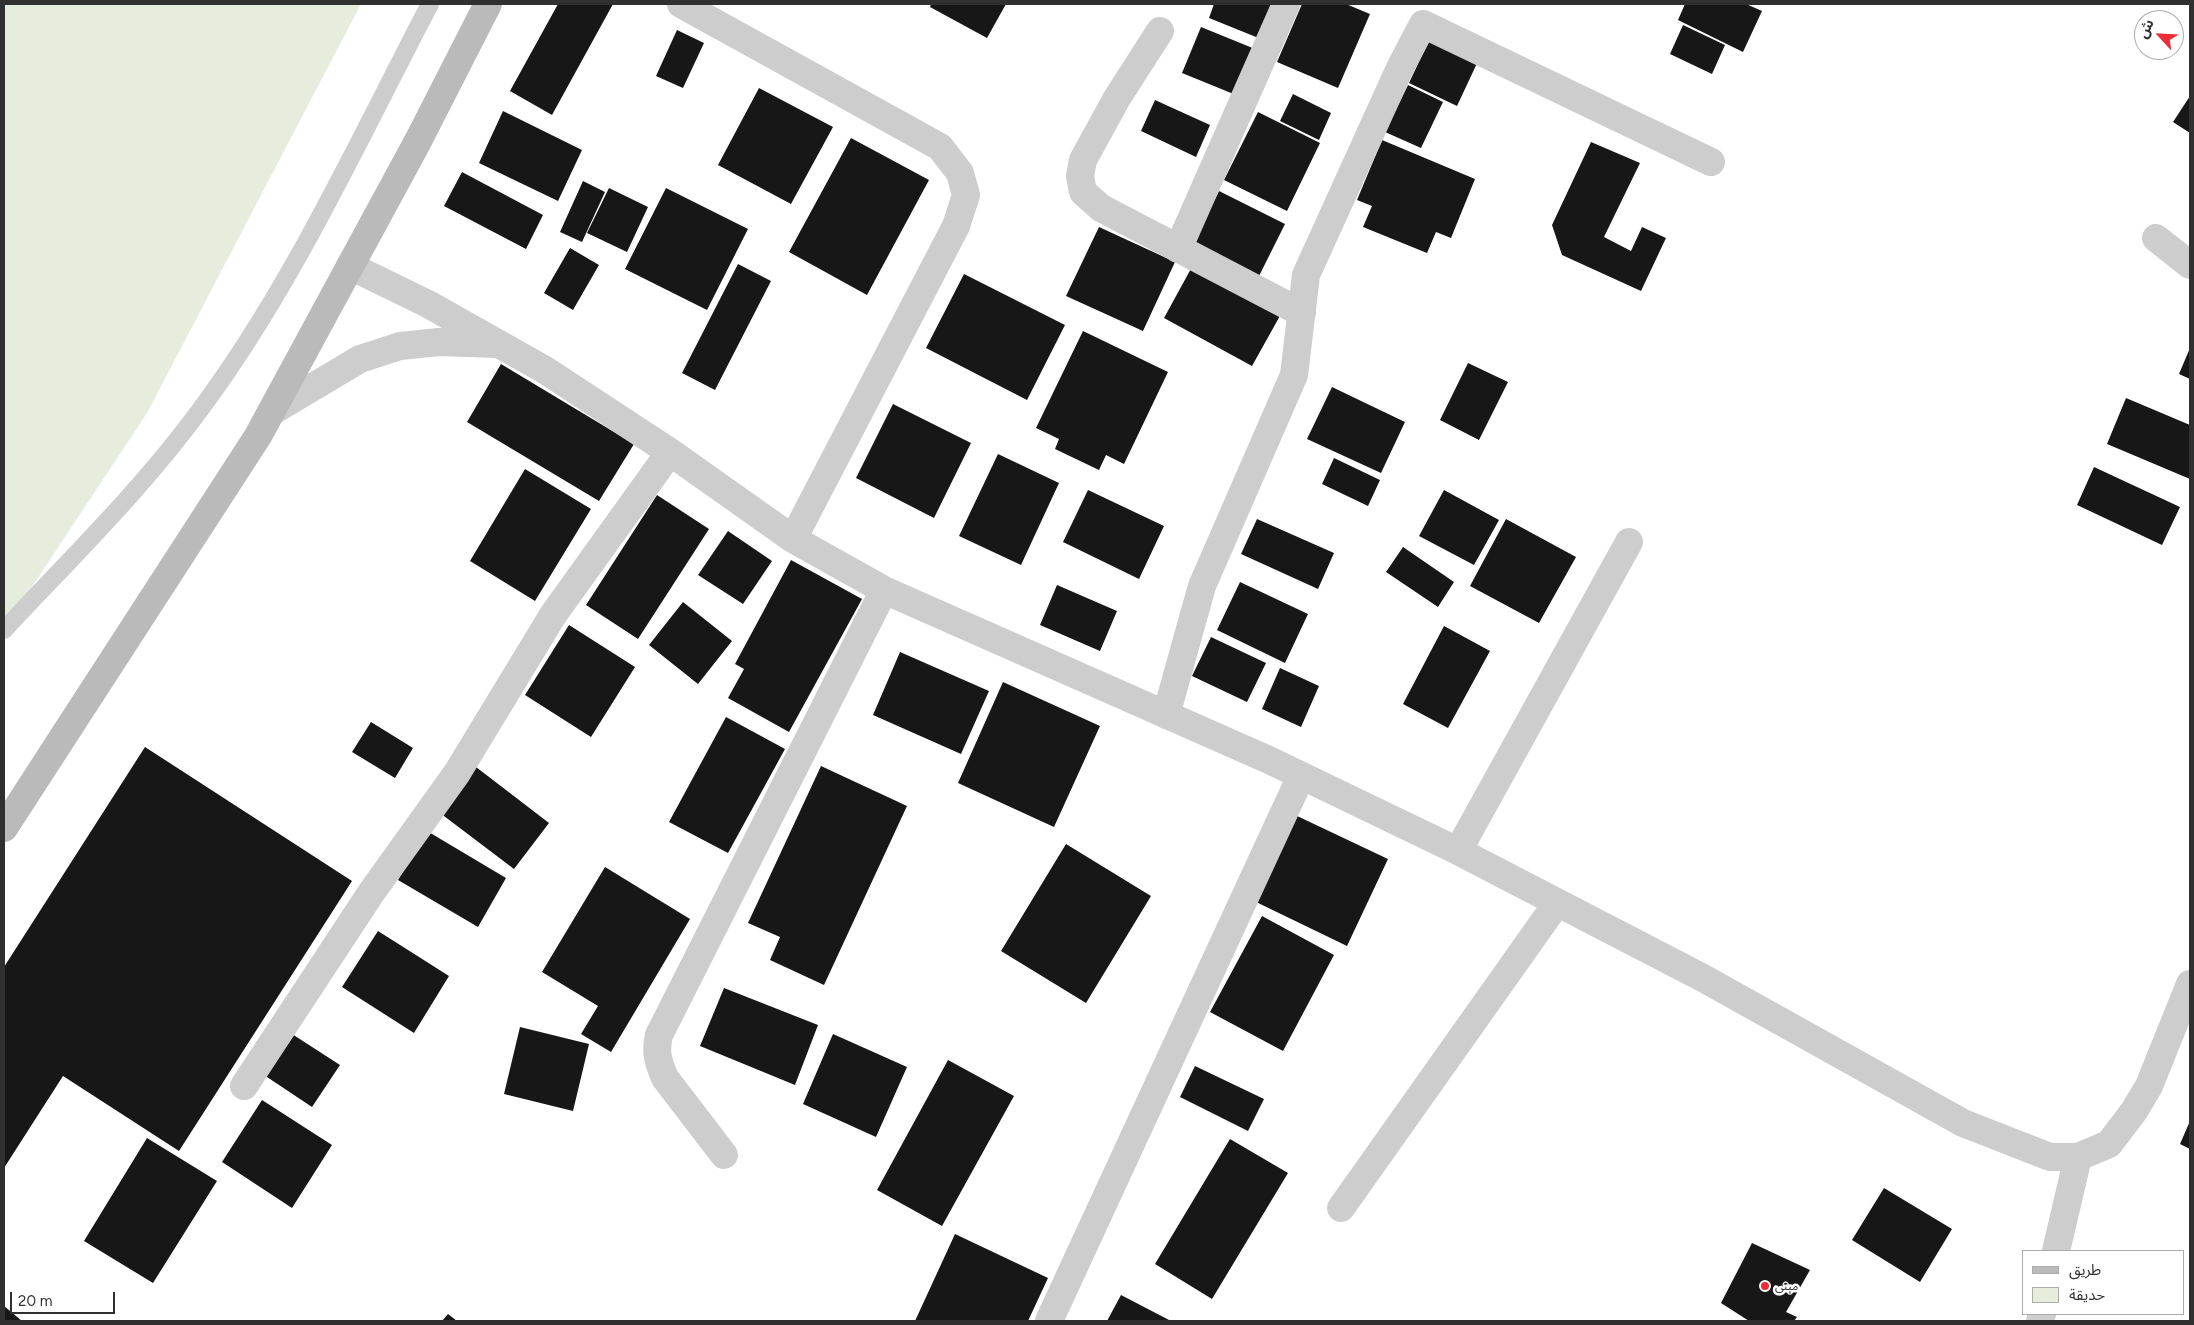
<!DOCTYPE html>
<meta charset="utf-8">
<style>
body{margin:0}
#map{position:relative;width:2194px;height:1325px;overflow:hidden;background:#fff;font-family:Figtree,"Noto Sans Arabic",sans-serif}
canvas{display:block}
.frame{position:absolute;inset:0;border:5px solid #303030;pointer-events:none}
.legend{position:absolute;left:2022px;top:1250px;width:162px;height:65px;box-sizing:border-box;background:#fff;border:1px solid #acacac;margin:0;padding:6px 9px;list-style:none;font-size:15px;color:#303030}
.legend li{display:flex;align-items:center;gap:10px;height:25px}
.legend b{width:25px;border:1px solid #acacac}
.north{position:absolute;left:2134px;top:10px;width:50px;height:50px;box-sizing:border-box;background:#fff;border:1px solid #acacac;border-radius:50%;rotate:295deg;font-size:14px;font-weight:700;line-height:20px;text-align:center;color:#303030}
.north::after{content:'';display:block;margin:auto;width:18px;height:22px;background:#ed2c39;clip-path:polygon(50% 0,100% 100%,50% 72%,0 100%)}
.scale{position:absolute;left:10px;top:1292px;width:105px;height:22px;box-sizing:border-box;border:2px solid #303030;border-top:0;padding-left:6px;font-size:15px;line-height:18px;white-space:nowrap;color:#303030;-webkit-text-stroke:4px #fff;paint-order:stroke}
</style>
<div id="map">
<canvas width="2194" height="1325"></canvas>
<div class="frame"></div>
<ul class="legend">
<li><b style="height:6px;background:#bababa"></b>طريق</li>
<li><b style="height:14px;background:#e6eddd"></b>حديقة</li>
</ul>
<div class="north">ش</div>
<div class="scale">20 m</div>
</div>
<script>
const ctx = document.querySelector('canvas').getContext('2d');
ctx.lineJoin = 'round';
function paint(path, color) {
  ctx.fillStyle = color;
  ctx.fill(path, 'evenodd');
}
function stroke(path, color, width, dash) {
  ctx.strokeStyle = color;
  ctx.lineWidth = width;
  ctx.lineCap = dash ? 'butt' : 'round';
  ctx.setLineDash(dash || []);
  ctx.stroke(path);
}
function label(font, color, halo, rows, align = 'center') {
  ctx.font = font + ' Figtree,"Noto Sans Arabic",sans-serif';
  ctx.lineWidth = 5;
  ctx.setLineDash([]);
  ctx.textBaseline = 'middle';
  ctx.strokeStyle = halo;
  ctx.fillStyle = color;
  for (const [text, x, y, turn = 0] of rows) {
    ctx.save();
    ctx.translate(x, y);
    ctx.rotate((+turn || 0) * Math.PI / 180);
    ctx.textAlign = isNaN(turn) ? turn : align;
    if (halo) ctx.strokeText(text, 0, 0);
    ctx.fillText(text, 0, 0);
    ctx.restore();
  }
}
const green = new Path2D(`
 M4 4H361L147 413 12 617 4 624Z`);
const building = new Path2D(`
 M558 4H613L552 115 510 91Z
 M931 4H1006L987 38 930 7Z
 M1214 4H1275L1261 39 1209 18Z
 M1302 4H1346L1370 14 1338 88 1277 62Z
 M1685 4H1746L1762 11 1743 52 1678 20Z
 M1683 25 1725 45 1712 74 1670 54Z
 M1201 27 1255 49 1236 95 1182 73Z
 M677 30 704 43 683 88 656 76Z
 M1431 36 1479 59 1457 106 1409 83Z
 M1408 85 1443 102 1421 148 1385 132Z
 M759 88 833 127 791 204 718 165Z
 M1293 94 1331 113 1319 140 1280 121Z
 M2190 96V133L2173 122Z
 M1155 100 1210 125 1196 157 1141 131Z
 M503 111 582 150 558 201 479 163Z
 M1258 112 1320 143 1287 211 1224 180Z
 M851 138 929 180 867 295 789 252Z
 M1382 140 1475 179 1451 238 1436 232 1427 253 1363 227 1372 206 1357 200Z
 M1591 142 1640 163 1604 237 1631 251 1642 227 1666 238 1641 291 1562 255 1552 225Z
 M462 172 543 215 526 249 444 206Z
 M583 181 605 192 582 242 560 232Z
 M609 188 648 207 627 252 587 233Z
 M666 188 748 229 707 310 625 269Z
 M1219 191 1285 224 1259 276 1193 243Z
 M1099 227 1175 262 1143 331 1066 296Z
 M570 248 599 265 573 310 544 293Z
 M738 264 771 281 715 390 682 373Z
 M1193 265 1281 314 1252 366 1164 318Z
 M964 274 1065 325 1027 400 926 348Z
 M1083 331 1168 372 1124 464 1106 455 1099 470 1055 449 1059 439 1036 428Z
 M2190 348V379L2179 374Z
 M1468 363 1508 382 1479 440 1440 420Z
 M501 364 634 444 599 501 467 422Z
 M1332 387 1405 422 1381 473 1307 439Z
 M2126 398 2190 425V479L2107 444Z
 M893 404 971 443 934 518 856 478Z
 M998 454 1059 483 1021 565 959 536Z
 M1334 458 1380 480 1368 506 1322 484Z
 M2094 467 2180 507 2162 545 2077 505Z
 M525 469 591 509 535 601 470 561Z
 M1088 490 1164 526 1139 579 1063 542Z
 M1444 490 1499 520 1474 565 1419 536Z
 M657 495 709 529 638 639 586 605Z
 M1257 519 1334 553 1318 589 1241 554Z
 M1506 519 1576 557 1539 623 1470 586Z
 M728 531 772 561 743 604 698 575Z
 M1403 547 1454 582 1438 607 1386 572Z
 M791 560 862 599 789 732 728 698 744 669 735 664Z
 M1240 582 1308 614 1285 663 1217 630Z
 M1057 585 1117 611 1100 651 1040 625Z
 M683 602 732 641 698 684 649 645Z
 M569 625 635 667 591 737 525 695Z
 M1444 626 1490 651 1448 728 1403 704Z
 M1211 637 1266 663 1247 702 1192 676Z
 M900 652 989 691 961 754 873 715Z
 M1280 668 1319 686 1301 727 1262 709Z
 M1003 682 1100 726 1054 827 958 783Z
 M726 717 785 749 728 853 669 822Z
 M371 722 413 748 395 778 352 752Z
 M145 747 352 881 179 1151 63 1076 4 1168V967Z
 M821 766 907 806 824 985 770 960 780 937 748 923Z
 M476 767 549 823 514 869 440 813Z
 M1295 815 1388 859 1347 946 1254 901Z
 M427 831 506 878 478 927 398 880Z
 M1066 844 1151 896 1086 1003 1001 951Z
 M605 867 690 919 611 1052 581 1034 598 1006 542 972Z
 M1262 916 1334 955 1283 1051 1210 1012Z
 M378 931 449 976 414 1033 342 987Z
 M724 988 818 1025 795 1085 700 1046Z
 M520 1027 589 1044 573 1111 504 1094Z
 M292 1034 340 1065 312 1107 264 1075Z
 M833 1034 907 1067 876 1137 803 1104Z
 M948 1060 1014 1096 942 1226 877 1190Z
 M1195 1066 1264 1099 1248 1131 1180 1097Z
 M262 1100 332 1145 292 1208 222 1162Z
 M2190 1121V1149L2180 1144Z
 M147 1138 217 1181 153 1283 84 1241Z
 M1230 1139 1288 1173 1212 1299 1155 1264Z
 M1884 1188 1952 1229 1920 1282 1852 1240Z
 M955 1234 1048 1278 1028 1321H915Z
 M1752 1243 1810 1270 1786 1312 1797 1317 1794 1321H1749L1721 1303Z
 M1121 1295 1171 1321H1107Z
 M4 1306 22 1321H4Z
 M448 1314 457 1321H442Z`);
const service = new Path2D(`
 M4 630C71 558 142 489 200 410 293 285 358 141 430 4`);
const minor = new Path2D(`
 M681 4 940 147 960 173 966 195 956 226 793 539
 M1160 31 1117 98 1083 160 1080 176 1083 192 1101 208 1302 313
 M2156 238 2190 265
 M1178 249 1286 4
 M350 266 428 304 545 370 670 452 793 539 884 590 1269 760 1458 851 1703 978 1963 1123 2050 1157H2078L2109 1144 2134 1111 2149 1086 2190 984
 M271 412 360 359 400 346 439 342 497 344
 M1166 715 1202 586 1294 375 1306 275 1400 68 1423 24 1711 162
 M1458 851 1629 542
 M244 1086 371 893 457 773 553 615 670 452
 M724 1155 665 1078C658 1062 655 1052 659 1035L884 590
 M1341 1208 1557 903
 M2056 1251 2078 1157
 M1049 1321 1301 776
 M2040 1321 2042 1314`);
const secondary = new Path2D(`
 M4 828 258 436 418 141 488 4`);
const markers = [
 [1765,1286,5,"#ed2c39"]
];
const poiNames = [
 ["مبنى",1775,1286]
];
paint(green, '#e6eddd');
paint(building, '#171717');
stroke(service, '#cdcdcd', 18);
stroke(minor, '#cdcdcd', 28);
stroke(secondary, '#bababa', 28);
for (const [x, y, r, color] of markers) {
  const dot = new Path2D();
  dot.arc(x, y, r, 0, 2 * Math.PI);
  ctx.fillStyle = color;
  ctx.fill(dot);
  stroke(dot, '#fff', 2);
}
label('12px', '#303030', '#fff', poiNames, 'left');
</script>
